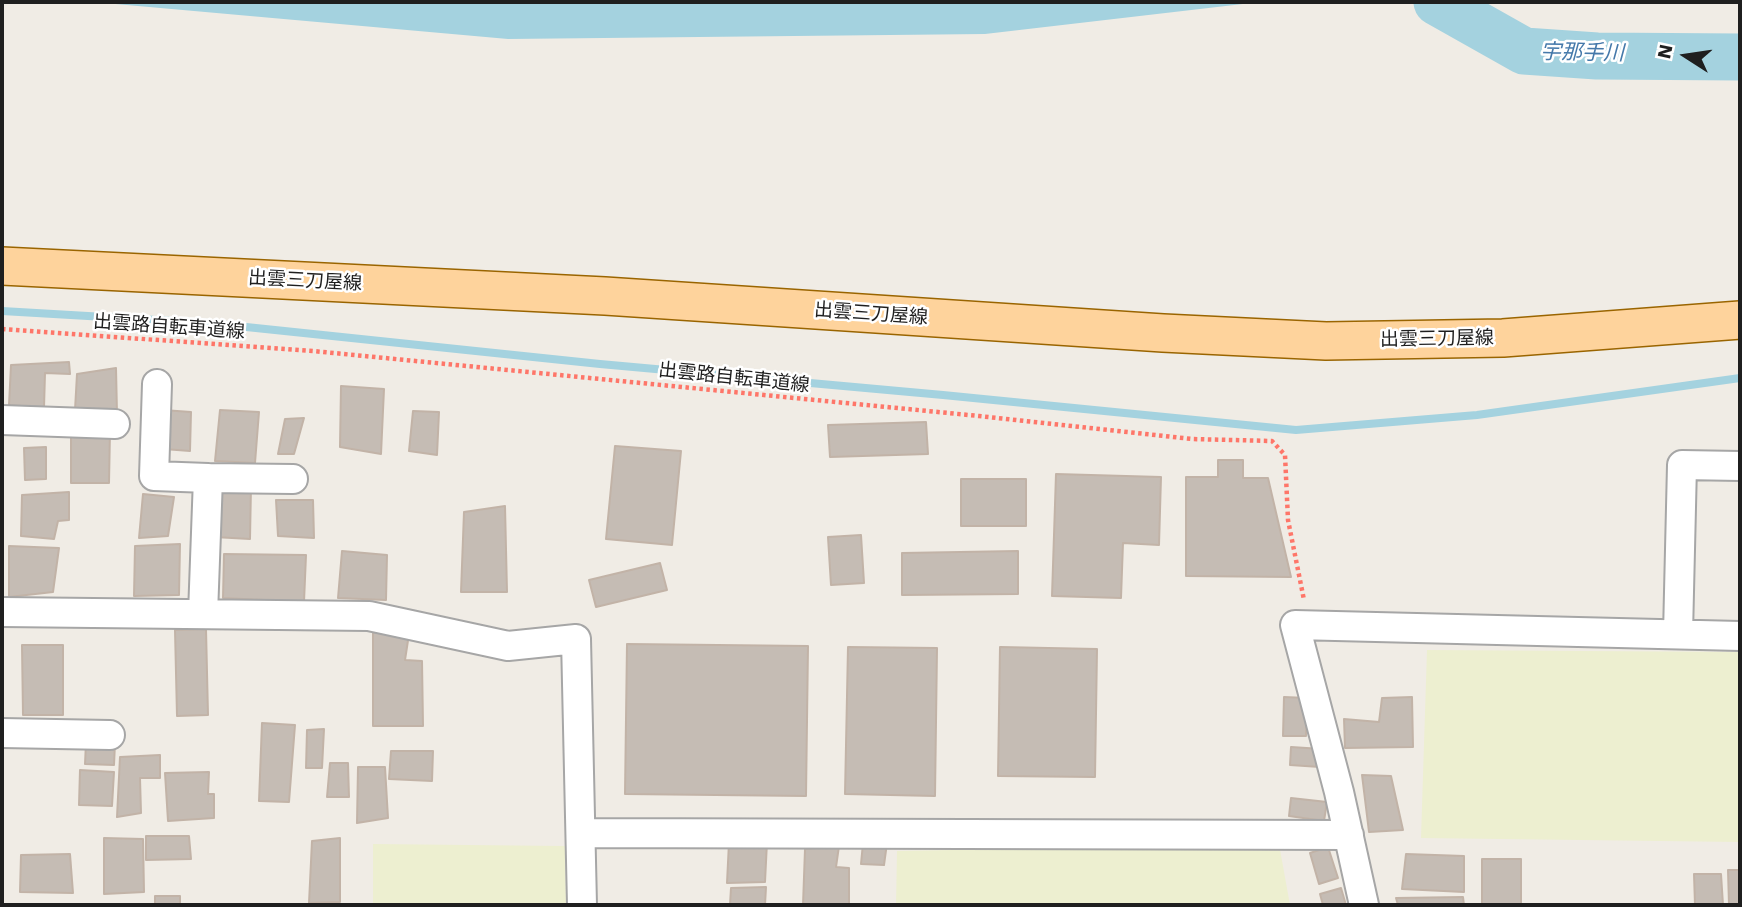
<!DOCTYPE html>
<meta charset="utf-8">
<style>
body{margin:0}
#map{position:relative;width:1742px;height:907px;overflow:hidden;background:#f0ece5;font-family:"Work Sans",sans-serif}
canvas{display:block}
.frame{position:absolute;inset:0;border:4px solid #1f1f1f;pointer-events:none}
.north{position:absolute;left:1651px;top:21px;width:70px;height:70px;-webkit-text-stroke:5px #fff;paint-order:stroke;rotate:282deg;font-size:19px;font-weight:700;line-height:28px;text-align:center;color:#1f1f1f}
.north::after{content:'';display:block;margin:auto;width:24px;height:32px;background:#1f1f1f;clip-path:polygon(50% 0,100% 100%,50% 72%,0 100%)}
</style>
<div id="map">
<canvas width="1742" height="907"></canvas>
<div class="frame"></div>
<div class="north">N</div>
</div>
<script>
const ctx = document.querySelector('canvas').getContext('2d');
ctx.lineJoin = 'round';
function paint(path, color) {
  ctx.fillStyle = color;
  ctx.fill(path, 'evenodd');
}
function stroke(path, color, width, dash) {
  ctx.strokeStyle = color;
  ctx.lineWidth = width;
  ctx.lineCap = dash ? 'butt' : 'round';
  ctx.setLineDash(dash || []);
  ctx.stroke(path);
}
function label(font, color, halo, rows, align = 'center') {
  ctx.font = font + ' "Work Sans","Noto Sans JP",sans-serif';
  ctx.lineWidth = 5;
  ctx.setLineDash([]);
  ctx.textBaseline = 'middle';
  ctx.strokeStyle = halo;
  ctx.fillStyle = color;
  for (const [text, x, y, turn = 0] of rows) {
    ctx.save();
    ctx.translate(x, y);
    ctx.rotate((+turn || 0) * Math.PI / 180);
    ctx.textAlign = isNaN(turn) ? turn : align;
    if (halo) ctx.strokeText(text, 0, 0);
    ctx.fillText(text, 0, 0);
    ctx.restore();
  }
}
const farmland = new Path2D(`
 M1427 650 1740 652V842L1421 838Z
 M373 844 565 846 566 905H373Z
 M1279 844 1290 905H896L897 851Z`);
const water = new Path2D(`
 M93 2H1260L985 34 508 39Z`);
const stream = new Path2D(`
 M2 311 208 323 600 364 943 395 1296 430 1477 415 1740 378`);
const river = new Path2D(`
 M1437 2 1524 51 1597 56 1740 57`);
const building = new Path2D(`
 M69 362 70 374 45 373 44 408 9 405 11 365Z
 M116 368 117 414 75 410 77 374Z
 M341 386 384 389 381 454 340 447Z
 M163 410 191 412 190 451 164 449Z
 M220 410 259 412 255 463 215 461Z
 M413 411 439 412 437 455 409 451Z
 M304 418 294 454H278L285 419Z
 M926 422 928 454 830 457 828 425Z
 M110 431 109 483H71V435Z
 M615 446 681 451 672 545 606 539Z
 M46 447V479L25 480 24 448Z
 M1218 460H1243V478H1268L1291 577 1186 576V477H1218Z
 M1056 474 1161 477 1159 545 1123 543 1121 598 1052 596Z
 M961 479H1026V526H961Z
 M251 486 250 539 214 537 215 487Z
 M69 492V520L58 521 54 539 21 536 22 495Z
 M143 494 174 497 168 536 139 538Z
 M276 500H313L314 538 278 536Z
 M505 506 507 592H461L464 512Z
 M861 535 864 583 831 585 828 537Z
 M180 544 179 595 134 596 135 546Z
 M9 546 59 548 53 592 9 597Z
 M342 551 387 555 386 600 338 598Z
 M1018 551V594L902 595V553Z
 M224 554 306 555 304 602 223 598Z
 M660 563 667 590 596 607 589 580Z
 M206 629 208 715 177 716 175 630Z
 M373 631 409 634 405 660 422 661 423 726H373Z
 M627 644 808 646 806 796 625 794Z
 M22 645H63V715H23Z
 M848 647 937 648 935 796 845 794Z
 M1000 647 1097 649 1095 777 998 776Z
 M1284 697 1307 698 1306 736H1283Z
 M1412 697 1413 747 1345 748 1344 719 1379 722 1382 698Z
 M262 723 295 725 289 802 259 801Z
 M324 729 322 768H306L307 730Z
 M86 742 115 743 114 765 85 764Z
 M1291 747 1322 749 1320 767 1290 765Z
 M391 751H433L432 781 389 779Z
 M160 755V778H140L141 813 117 817 120 757Z
 M330 763H348L349 797H327Z
 M358 767H385L388 818 357 823Z
 M80 770 114 772 112 806 79 805Z
 M209 772 208 794H214V818L168 821 165 773Z
 M1362 775 1391 776 1403 830 1369 832Z
 M1291 798 1327 802 1324 821 1289 816Z
 M146 836H189L191 859 146 860Z
 M104 838 143 839 144 892 104 894Z
 M340 838V902L309 903 312 841Z
 M729 842H767L765 882 727 883Z
 M863 843H887L884 865 861 864Z
 M839 846 836 867 849 868V905H803L805 849Z
 M1328 847 1338 878 1319 884 1310 853Z
 M70 854 73 893 20 892 21 855Z
 M1406 854 1464 856V892L1402 889Z
 M1482 859H1521V905H1482Z
 M1728 870H1740V905H1729Z
 M1694 874H1721L1723 905H1695Z
 M766 887 765 905H730L731 888Z
 M1341 888 1346 905H1323L1320 894Z
 M155 896H180V905H155Z
 M1463 897 1464 905H1398L1396 898Z`);
const path = new Path2D(`
 M2 329 313 351 979 416 1192 439 1272 441 1285 455 1288 520 1304 600`);
const minor = new Path2D(`
 M157 384 154 476 208 478 203 614
 M2 420 115 424
 M208 478 293 479
 M2 612 369 616 508 646 576 639 582 905
 M1678 634 1682 465 1740 466
 M2 733 110 735
 M581 833 1349 835
 M1364 905 1339 792 1295 625 1740 636`);
const major = new Path2D(`
 M2 266 605 296 1163 333 1326 341 1503 338 1740 320`);
const streetNames = [
 ["出雲三刀屋線",305,281,3],
 ["出雲三刀屋線",871,314,4],
 ["出雲路自転車道線",169,327,4],
 ["出雲三刀屋線",1437,339,-1],
 ["出雲路自転車道線",734,378,6]
];
const waterNames = [
 ["宇那手川",1582,53,1]
];
paint(farmland, '#edefd0');
paint(water, '#a4d2df');
stroke(stream, '#a4d2df', 8);
stroke(river, '#a4d2df', 47);
paint(building, '#c5bcb4');
stroke(building, '#c2b3a7', 2);
stroke(minor, '#a6a6a6', 32);
stroke(major, '#9a6500', 40);
stroke(path, '#fe7669', 4.5, [3.5, 3.5]);
stroke(minor, '#fff', 28);
stroke(major, '#fed39c', 37);
label('19px', '#1f1f1f', '#fff', streetNames);
label('italic 21px', '#4579aa', '#fff', waterNames);
</script>
